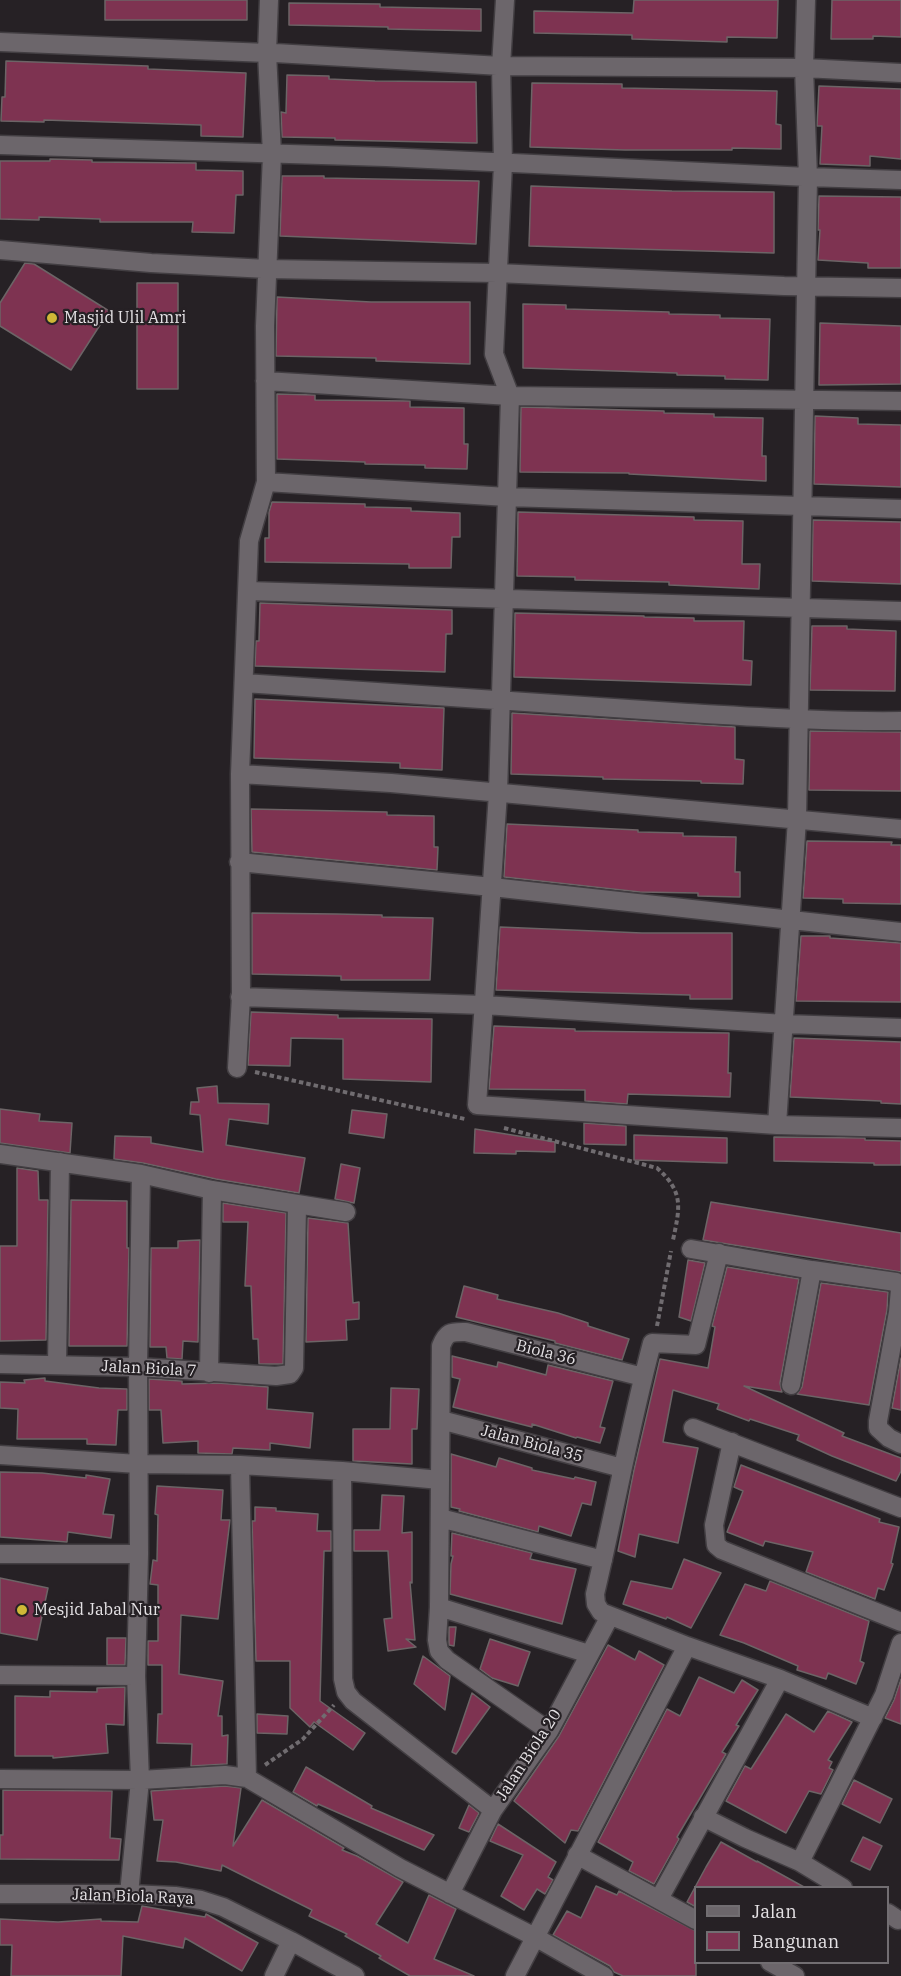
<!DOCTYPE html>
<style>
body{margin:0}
#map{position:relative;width:901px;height:1976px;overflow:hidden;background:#262125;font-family:"IBM Plex Serif",serif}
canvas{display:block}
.legend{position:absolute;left:694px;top:1886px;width:195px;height:78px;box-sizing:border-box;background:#262125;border:2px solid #726e72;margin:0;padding:8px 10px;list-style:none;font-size:18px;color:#e5e2e5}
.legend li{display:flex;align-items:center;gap:12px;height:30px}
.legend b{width:30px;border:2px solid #726e72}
</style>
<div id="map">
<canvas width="901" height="1976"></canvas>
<ul class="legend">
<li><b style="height:8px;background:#6c666b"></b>Jalan</li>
<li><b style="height:16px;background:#7e3351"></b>Bangunan</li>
</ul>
</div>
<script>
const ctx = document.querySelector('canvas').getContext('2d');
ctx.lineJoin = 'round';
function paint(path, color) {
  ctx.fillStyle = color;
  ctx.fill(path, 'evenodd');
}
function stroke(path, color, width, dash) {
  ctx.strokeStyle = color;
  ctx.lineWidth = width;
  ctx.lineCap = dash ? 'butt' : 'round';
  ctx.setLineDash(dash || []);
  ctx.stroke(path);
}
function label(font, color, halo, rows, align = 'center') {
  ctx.font = font + ' "IBM Plex Serif",serif';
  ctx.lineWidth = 4.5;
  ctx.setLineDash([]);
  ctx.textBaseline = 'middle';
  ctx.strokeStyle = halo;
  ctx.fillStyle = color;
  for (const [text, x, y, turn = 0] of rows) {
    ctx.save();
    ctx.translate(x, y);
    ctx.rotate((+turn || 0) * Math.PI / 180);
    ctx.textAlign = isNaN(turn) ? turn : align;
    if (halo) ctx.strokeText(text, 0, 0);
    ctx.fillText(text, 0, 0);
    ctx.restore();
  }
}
const building = new Path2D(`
 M105 0H247V20H105Z
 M634 0H778L777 38 727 37V42L632 39V35L534 33V11L633 13Z
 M832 0H901V37L873 36V39H831Z
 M289 3 380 4V7L481 9V31L388 29V27L289 25Z
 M6 61 148 66V69L246 73 243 137 201 136V125L44 120V122L1 121 2 97H5Z
 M287 75 329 76V79L375 81 476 82 477 143 335 140V138L282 137 281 112 286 113Z
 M532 83 622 84V88L777 91 776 124 781 125V149L732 148V150H625L530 147Z
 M819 86 901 89V159L870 156V166L820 164 822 126H817Z
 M50 159 92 160V162L196 163V170L243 171V195H236L234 233 192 232 193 222H100V219L39 217V220L0 219V161H50Z
 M282 176H324V178L479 181 476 244 280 236Z
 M531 186 672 191 774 192V253L529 246Z
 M819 196 901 197V268H868V263L818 260 820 230H818Z
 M25 263 34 264 109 311 71 370 0 326V303Z
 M137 283H178V389H137Z
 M277 297 371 302H470V364L376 361V358L276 356Z
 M523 304 566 305V309L669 312V314L720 315V318L770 319 768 380 725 379V376L677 375V373L523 368Z
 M820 323 901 326V384L819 385Z
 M277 394 315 395V400L410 401V407L464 408V444H468L467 469 425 468V465L365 464V462L277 459Z
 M521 407 664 411V413L714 414V417L763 418 762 456H766V481L629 474V473L520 472Z
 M815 416 858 418V424L901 425V487L814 484Z
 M272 502 365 504V507L411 508V511L460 513V537H452L451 568H409V564L265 562V538H269V512Z
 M518 512 694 517V520L743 521 742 564H760L759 589 669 585V582L575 580V577L517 576Z
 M813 520 901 522V584L812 581Z
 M260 603 452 610V634H446L445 672 255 666 256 641H259Z
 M515 613 644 616V617L694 618V621H744L743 660 752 661 751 685 514 677Z
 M812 626H847V629L896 631 895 691 810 690Z
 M255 699 444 708 442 770 400 768V763L254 758Z
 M512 713 735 727V759L744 760 743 784 701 783V781L603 779V777L511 774Z
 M810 731 901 732V791L809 790Z
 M251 809 387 812V815L434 816V847H438L437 870 252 852Z
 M507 824 638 830V832L683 833V836L736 837 735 872H740V897L698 896V893L640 892 504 877Z
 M807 841 892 842 891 845H901V904L843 903V899L803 898Z
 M252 913 336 914 382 915V917L433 918 430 980H341V976L252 974Z
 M500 927 642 933H732V999H690V995L496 990Z
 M801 936H830V938L901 943V1002L796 1001Z
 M251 1012 338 1015V1018L432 1019 431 1082 343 1079V1039L291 1038 290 1066 248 1065Z
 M494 1026 575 1029V1031L729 1033 728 1073H731L730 1097 628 1094 627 1104 585 1101V1090L489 1089Z
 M794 1038 901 1042V1104L881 1103V1101L790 1097Z
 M217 1086 218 1103 269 1104 268 1124 229 1119 226 1145 305 1158 299 1193 216 1179 143 1163 114 1159 115 1136 151 1137V1143L203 1152 200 1115 190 1114 191 1102H199L197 1088Z
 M0 1109 40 1114 39 1121 72 1123 70 1153 0 1143Z
 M352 1110 387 1114 384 1138 349 1133Z
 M584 1123 626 1126V1145L584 1144Z
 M475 1129 555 1142V1152L516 1151V1154L474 1153Z
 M634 1135 727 1138V1163L634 1160Z
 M774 1137 865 1138V1140L901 1141V1165H874V1163L774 1161Z
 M341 1164 360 1168 354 1203 335 1199Z
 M17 1168 38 1171 39 1200H48L46 1340 0 1341V1246H17Z
 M71 1200 127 1201V1248H129L127 1346H69Z
 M711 1202 901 1233V1272L703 1240Z
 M223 1203 286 1213 283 1364H259L258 1339H253L251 1286H245L248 1222H223Z
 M308 1218 348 1223 353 1303 359 1302V1319L346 1320 347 1340 306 1342Z
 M200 1240 198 1342 183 1341 182 1359 167 1358 166 1347H150L151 1248H178V1241Z
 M688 1260 705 1263 691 1321 679 1317Z
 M727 1267 799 1279 780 1383 782 1392 744 1386 844 1433 842 1436 901 1458V1471L896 1481 832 1456 797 1440 799 1435 750 1419 749 1421 717 1409 719 1404 673 1390 663 1442 698 1448 678 1543 639 1534 635 1557 618 1551 634 1470 660 1359 708 1368 715 1327 712 1326Z
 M821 1283 888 1292 887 1310 869 1405 797 1394 802 1387Z
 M464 1286 498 1295 497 1299 558 1313 588 1323V1326L629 1339 622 1360 555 1343V1341L456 1317Z
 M452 1356 497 1367 498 1362 546 1375 548 1365 613 1381 600 1427 605 1428 600 1443 577 1437 576 1438 532 1424V1427L453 1407 460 1379 452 1377Z
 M901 1358V1410L892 1408Z
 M45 1378V1381L99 1388 127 1389V1410H118L116 1445 87 1444V1439H17L18 1409 0 1408V1382L25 1383 24 1380Z
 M149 1379 182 1381V1384L218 1383 268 1387 267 1409 313 1413 310 1448 270 1443V1450L233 1448 232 1454 198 1453V1441L163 1443 161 1410H149Z
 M391 1388 419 1389 417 1429H412V1464L353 1461V1429H390Z
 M451 1454 496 1467 499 1458 532 1468V1470L574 1479 575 1477 596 1482 591 1505 582 1503 571 1536 539 1526 538 1532 459 1511 460 1509 451 1507Z
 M741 1465 880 1519 879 1522 899 1527 891 1563 893 1564 884 1590 878 1588 875 1599 806 1572 813 1552 765 1541 763 1546 727 1532 743 1491 734 1487Z
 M0 1472 42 1473 86 1478V1475L110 1479 103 1514 114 1515 111 1538 68 1532 67 1542 0 1537Z
 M157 1486 223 1490 221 1520H230L218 1619 181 1615 179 1674 223 1681 218 1716H222V1736L228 1735 227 1764 191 1766 192 1744 157 1743 158 1714H162V1665H148V1641H158V1585L150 1584 153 1560 157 1561 158 1515 155 1514Z
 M382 1495 404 1496 402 1533 412 1532V1583L410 1582 415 1640 406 1639 416 1647 388 1651 384 1619 392 1618 388 1551H354V1530H380Z
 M255 1507 276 1508V1511L318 1514 317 1531H331V1551H324L320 1701 365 1733 353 1750 314 1722 310 1727 290 1708V1661H256L252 1521H255Z
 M452 1533 532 1553 530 1559 576 1569 562 1624 450 1594 451 1564 453 1556H451Z
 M684 1559 721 1573 691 1628 667 1617 666 1619 623 1604 631 1581 672 1589Z
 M0 1578 48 1588 37 1640 0 1633Z
 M770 1581 869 1621 860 1661 864 1663 856 1684 828 1673 826 1679 797 1670 798 1666 744 1643 720 1635 745 1584 766 1591Z
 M449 1627H456L454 1646 449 1645Z
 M107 1638H126L125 1665H107Z
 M490 1639 530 1652 518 1686 492 1678 480 1669Z
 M608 1645 635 1660 639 1651 664 1665 578 1831 571 1830 565 1843 514 1801 559 1736Z
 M423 1656 450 1676 445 1710 414 1684Z
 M699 1677 734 1693 742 1680 758 1690 736 1725 739 1726 722 1752 726 1754 677 1837 679 1839 654 1884 629 1871 633 1862 598 1842 667 1709 680 1716Z
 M901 1679V1724L885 1718 894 1700Z
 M125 1687 124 1725 106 1724 108 1753 53 1758V1756H15V1696L50 1697V1691L97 1692V1688Z
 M472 1693 490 1707 456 1754 452 1752Z
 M828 1711 852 1722 828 1760 832 1762 829 1768 833 1770 821 1794 809 1791 786 1833 726 1801 745 1766 751 1769 786 1714 814 1732Z
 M257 1714 288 1716 287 1734 257 1733Z
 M306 1767 372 1806 371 1808 434 1835 424 1850 318 1804 317 1806 293 1792Z
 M854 1780 892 1799 880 1823 842 1804Z
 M225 1786 241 1788 233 1846 262 1800 344 1848 342 1850 357 1856 403 1882 376 1924 408 1943 429 1895 456 1909 434 1959 474 1976H410L379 1958 381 1956 345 1936 347 1934 309 1916 312 1910 222 1865 221 1871 176 1862 157 1861 163 1820H154L151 1791Z
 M3 1790 112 1791 110 1838 121 1839 119 1860 0 1859V1835H3Z
 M469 1805 479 1813 469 1832 459 1828Z
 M498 1824 556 1862 548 1877 553 1880 545 1894 537 1889 524 1910 501 1896 523 1855 490 1841Z
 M863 1837 882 1846 870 1870 851 1861Z
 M721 1842 757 1862V1861L804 1887H696V1907L687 1902 706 1867Z
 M596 1886 617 1895 619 1891 696 1931V1976H623L614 1972 610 1966 553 1935 567 1911 581 1918Z
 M142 1906 205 1917 206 1914 258 1943 242 1971 185 1938 183 1948 123 1936 121 1976H11L12 1945H0V1919L58 1922 101 1919V1921L138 1922Z`);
const path = new Path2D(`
 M255 1072 465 1119
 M504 1128 657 1168C684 1192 680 1207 673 1240
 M657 1326 671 1251
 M265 1765 303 1739 334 1705`);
const minor = new Path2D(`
 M806 0 804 68 901 73
 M0 42 267 53
 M0 145 386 157 808 177 804 68 501 66 505 0
 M901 180 808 177 797 819 777 1125 477 1105 498 793 507 497 901 509
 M0 250 151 263 267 269 497 273 784 286 901 288
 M265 381 510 396 901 401
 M266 482 265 326 272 154 267 53 269 0
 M248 591 901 611
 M244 683C392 692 540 704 688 713 759 717 830 722 901 721
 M240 774 391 783 901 829
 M239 862 492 887 901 932
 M240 997 484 1005 785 1024 901 1028
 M237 1068 241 996 240 774 249 541 266 482 507 497 510 396 494 354 503 164 501 66 275 53
 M777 1125 901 1128
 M0 1154 141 1174 212 1190 209 1373
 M212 1190 346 1212
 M691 1249 812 1270 896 1282 900 1289 898 1312 878 1421V1428L889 1438 901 1444
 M0 1364 138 1367 276 1376 290 1374 294 1368 297 1206
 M57 1365 60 1162
 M791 1385 812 1270
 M441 1420 622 1468
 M693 1428 901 1508
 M732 1442 714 1525 716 1545 722 1550 901 1622
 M0 1455 138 1464 240 1465 342 1471 440 1480 441 1346C447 1331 451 1332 466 1332L643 1377
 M240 1465 247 1778
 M342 1471 343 1679 346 1692 353 1701 493 1810
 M440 1480 439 1607 437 1640 439 1651 447 1660 549 1731
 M440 1518 603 1560
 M0 1554H139
 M439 1607 589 1654
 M687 1646 780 1679 873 1718
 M0 1675 136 1676
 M0 1779 140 1780 225 1775 247 1778 400 1868 535 1937 604 1976
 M703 1817 745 1838 800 1862 843 1888
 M577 1855 696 1920
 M800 1862 884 1695 901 1643
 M0 1894H129L175 1896 201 1900 223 1907 291 1941 355 1976
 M129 1894 140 1780 136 1676 139 1554 138 1367 141 1174
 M450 1894 493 1810 549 1731 610 1616
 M659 1899 780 1679
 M888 1913 898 1920
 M770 1962 795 1976
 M274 1976 291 1941
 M515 1976 687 1646 601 1612 596 1604 595 1594C615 1510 630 1426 652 1343L696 1345 719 1253`);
const markers = [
 [52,318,6,"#cfb837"],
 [22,1610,6,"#cfb837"]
];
const poiNames = [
 ["Masjid Ulil Amri",64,318],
 ["Mesjid Jabal Nur",34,1610]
];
const streetNames = [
 ["Biola 36",546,1353,14],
 ["Jalan Biola 7",149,1369,3],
 ["Jalan Biola 35",532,1444,15],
 ["Jalan Biola 20",529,1755,-57],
 ["Jalan Biola Raya",133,1897,2]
];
paint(building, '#7e3351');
stroke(building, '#6c6466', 1.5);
stroke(minor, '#423e42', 21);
stroke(path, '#706c70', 4, [4.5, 3]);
stroke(minor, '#6c666b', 18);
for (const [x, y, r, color] of markers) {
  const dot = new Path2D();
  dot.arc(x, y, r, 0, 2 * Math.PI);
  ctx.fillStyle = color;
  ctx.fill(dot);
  stroke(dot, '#262125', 2);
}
label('16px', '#e5e2e5', '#262125', poiNames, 'left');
label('16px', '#e5e2e5', '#262125', streetNames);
</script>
